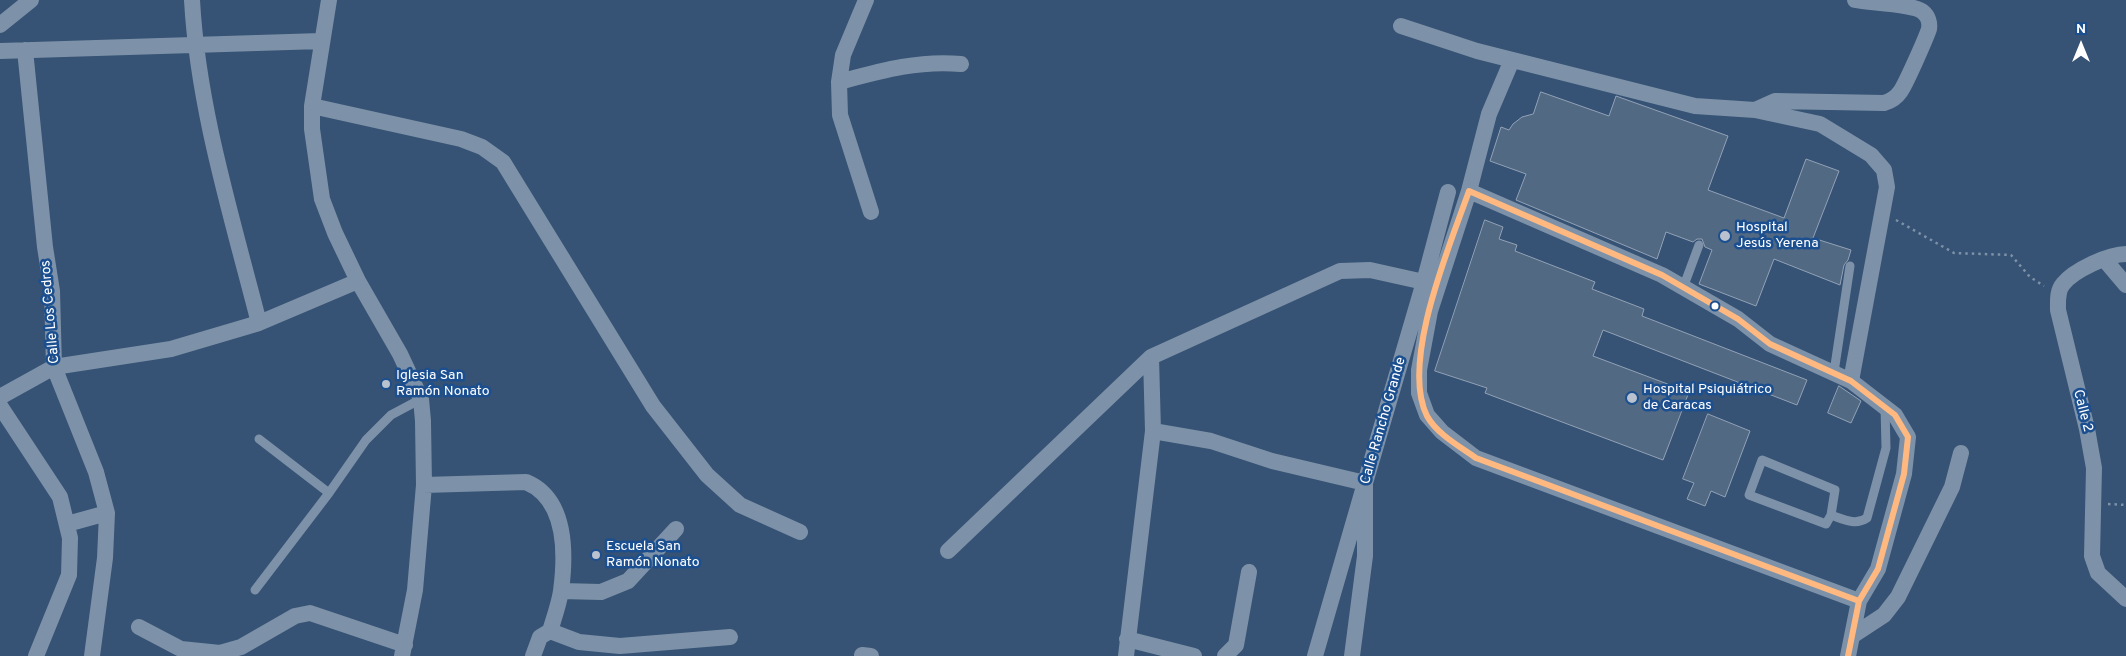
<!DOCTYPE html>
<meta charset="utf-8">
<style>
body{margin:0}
#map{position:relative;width:2126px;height:656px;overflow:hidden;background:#365274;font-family:Overpass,sans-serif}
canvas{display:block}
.north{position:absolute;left:2056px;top:20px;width:50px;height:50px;-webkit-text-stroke:4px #1b4f8f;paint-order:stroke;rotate:0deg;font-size:14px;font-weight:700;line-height:20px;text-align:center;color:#fff}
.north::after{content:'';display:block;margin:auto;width:18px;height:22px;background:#fff;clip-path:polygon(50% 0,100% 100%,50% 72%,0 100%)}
</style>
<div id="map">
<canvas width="2126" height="656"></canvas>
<div class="north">N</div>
</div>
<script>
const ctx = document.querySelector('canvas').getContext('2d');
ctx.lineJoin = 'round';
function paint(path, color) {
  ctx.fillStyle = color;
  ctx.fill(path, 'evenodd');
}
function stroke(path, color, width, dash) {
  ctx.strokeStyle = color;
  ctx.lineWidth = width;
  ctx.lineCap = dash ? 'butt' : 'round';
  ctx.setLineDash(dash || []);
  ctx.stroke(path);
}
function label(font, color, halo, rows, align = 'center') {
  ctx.font = font + ' Overpass,sans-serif';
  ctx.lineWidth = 5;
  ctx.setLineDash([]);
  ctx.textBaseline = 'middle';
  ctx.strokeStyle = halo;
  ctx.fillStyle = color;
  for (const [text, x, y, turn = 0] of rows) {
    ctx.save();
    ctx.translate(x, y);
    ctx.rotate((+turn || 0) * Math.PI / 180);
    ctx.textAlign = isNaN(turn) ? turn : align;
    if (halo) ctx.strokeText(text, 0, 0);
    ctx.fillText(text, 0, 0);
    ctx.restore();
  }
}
const building = new Path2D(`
 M1541 92 1609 116 1616 96 1728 136 1708 190 1784 218 1806 159 1839 171 1813 238 1851 250 1848 260 1844 265 1840 285 1774 259 1756 306 1699 284 1712 250 1705 247 1702 239H1697L1693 242 1666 232 1657 259 1516 200 1526 174 1490 161 1501 127 1509 130 1513 124 1522 117 1533 114Z
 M1485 220 1503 227 1499 239 1517 245 1515 251 1595 282 1592 289 1644 309 1642 316 1807 380 1797 405 1603 330 1593 356 1689 392 1663 460 1485 393 1487 388 1435 371Z
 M1839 386 1861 401 1851 423 1828 413Z
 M1708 414 1750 431 1725 497 1711 491 1705 506 1687 499 1694 483 1683 479Z`);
const path = new Path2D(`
 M1896 220 1954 253 2011 255 2030 277 2044 286
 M2108 504 2126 505`);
const lane = new Path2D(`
 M1683 288 1699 245
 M1834 372 1850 266
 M259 439 329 493
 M1762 460 1835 490 1831 515 1826 524 1749 495Z
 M1831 515C1843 519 1855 526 1867 518L1886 448 1885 407
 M255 590 329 493 366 440 391 415 421 399`);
const street = new Path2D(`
 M192 0C198 109 232 217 259 323
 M329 0 312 106V129L322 199 335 233 358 281 400 354 421 399 423 421 424 485 415 590 402 656
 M866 0 843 55 839 82 840 115 871 212
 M0 25 31 0
 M1401 26 1477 51 1695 106 1755 110 1820 124 1871 155 1884 170 1887 187 1851 381
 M25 50 45 247 52 291 54 367 96 472 107 513 105 558 92 656
 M0 51 321 41
 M1512 60 1489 114 1469 191 1430 311 1419 370V393L1427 415 1442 432 1476 458 1859 601
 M839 82C880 71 918 60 961 64
 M312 106 461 139 482 147 503 162 653 406 707 475 740 505 800 532
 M1755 110 1775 101 1884 103C1891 101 1896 98 1900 92 1905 86 1926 38 1929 29 1930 23 1928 16 1923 12 1914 4 1870 3 1855 0
 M1469 191 1662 275 1738 319 1770 344 1851 381 1895 415 1908 437 1904 474 1878 569 1859 601 1848 656
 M2126 254C2109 254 2074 270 2063 284 2057 291 2058 301 2058 310L2087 429 2094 468 2092 556 2098 573 2126 599
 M2104 259 2126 285
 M0 397 54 367 171 349 259 323 358 281
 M0 406 60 497 70 538 69 575 36 656
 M1153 431 1211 441 1272 461 1365 483 1315 656
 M424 485 526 482C567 499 566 553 561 591 559 604 554 618 550 631L540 637 533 656
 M67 524 107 513
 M948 551 1151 357 1340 271 1370 270 1424 282
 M561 591 601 592 628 581 676 529
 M139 627 181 649 220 653 241 647 295 616 310 613 405 645
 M550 631 579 642 620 646 730 637
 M1852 636 1884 615 1898 597 1952 487 1961 453
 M1127 639 1194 656
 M862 655 871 656
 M1126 656 1153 431 1151 357
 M1225 656 1236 645 1249 572
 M1352 656 1365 556V483L1424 282 1448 192`);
const bus1 = new Path2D(`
 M1469 191 1662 275 1738 319 1770 344 1851 381 1895 415 1908 437 1904 474 1878 569 1859 601 1476 458C1459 446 1437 434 1427 416 1400 362 1450 245 1469 191Z
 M1848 656 1859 601`);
const markers = [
 [1725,236,6,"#b9c2ce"],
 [1715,306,4.5,"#fff"],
 [386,384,5,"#b9c2ce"],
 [1632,398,6,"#b9c2ce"],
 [596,555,5,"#b9c2ce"]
];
const poiNames = [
 ["Hospital",1736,228],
 ["Jesús Yerena",1736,244],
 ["Iglesia San",396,376],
 ["Ramón Nonato",396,392],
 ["Hospital Psiquiátrico",1643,390],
 ["de Caracas",1643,406],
 ["Escuela San",606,547],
 ["Ramón Nonato",606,563]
];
const streetNames = [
 ["Calle Los Cedros",51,312,-95],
 ["Calle 2",2082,411,76],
 ["Calle Rancho Grande",1384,421,-74]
];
paint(building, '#526984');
stroke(building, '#92a2b6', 1);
stroke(path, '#7d92a8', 2.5, [2.5, 4]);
stroke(lane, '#7d92a8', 9);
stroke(street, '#7d92a8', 16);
stroke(bus1, '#ffb980', 6);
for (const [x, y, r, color] of markers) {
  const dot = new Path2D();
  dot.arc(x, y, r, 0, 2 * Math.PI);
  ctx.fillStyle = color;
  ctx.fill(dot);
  stroke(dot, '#1b4f8f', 2);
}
label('14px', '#fff', '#1b4f8f', poiNames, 'left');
label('14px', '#fff', '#1b4f8f', streetNames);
</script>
